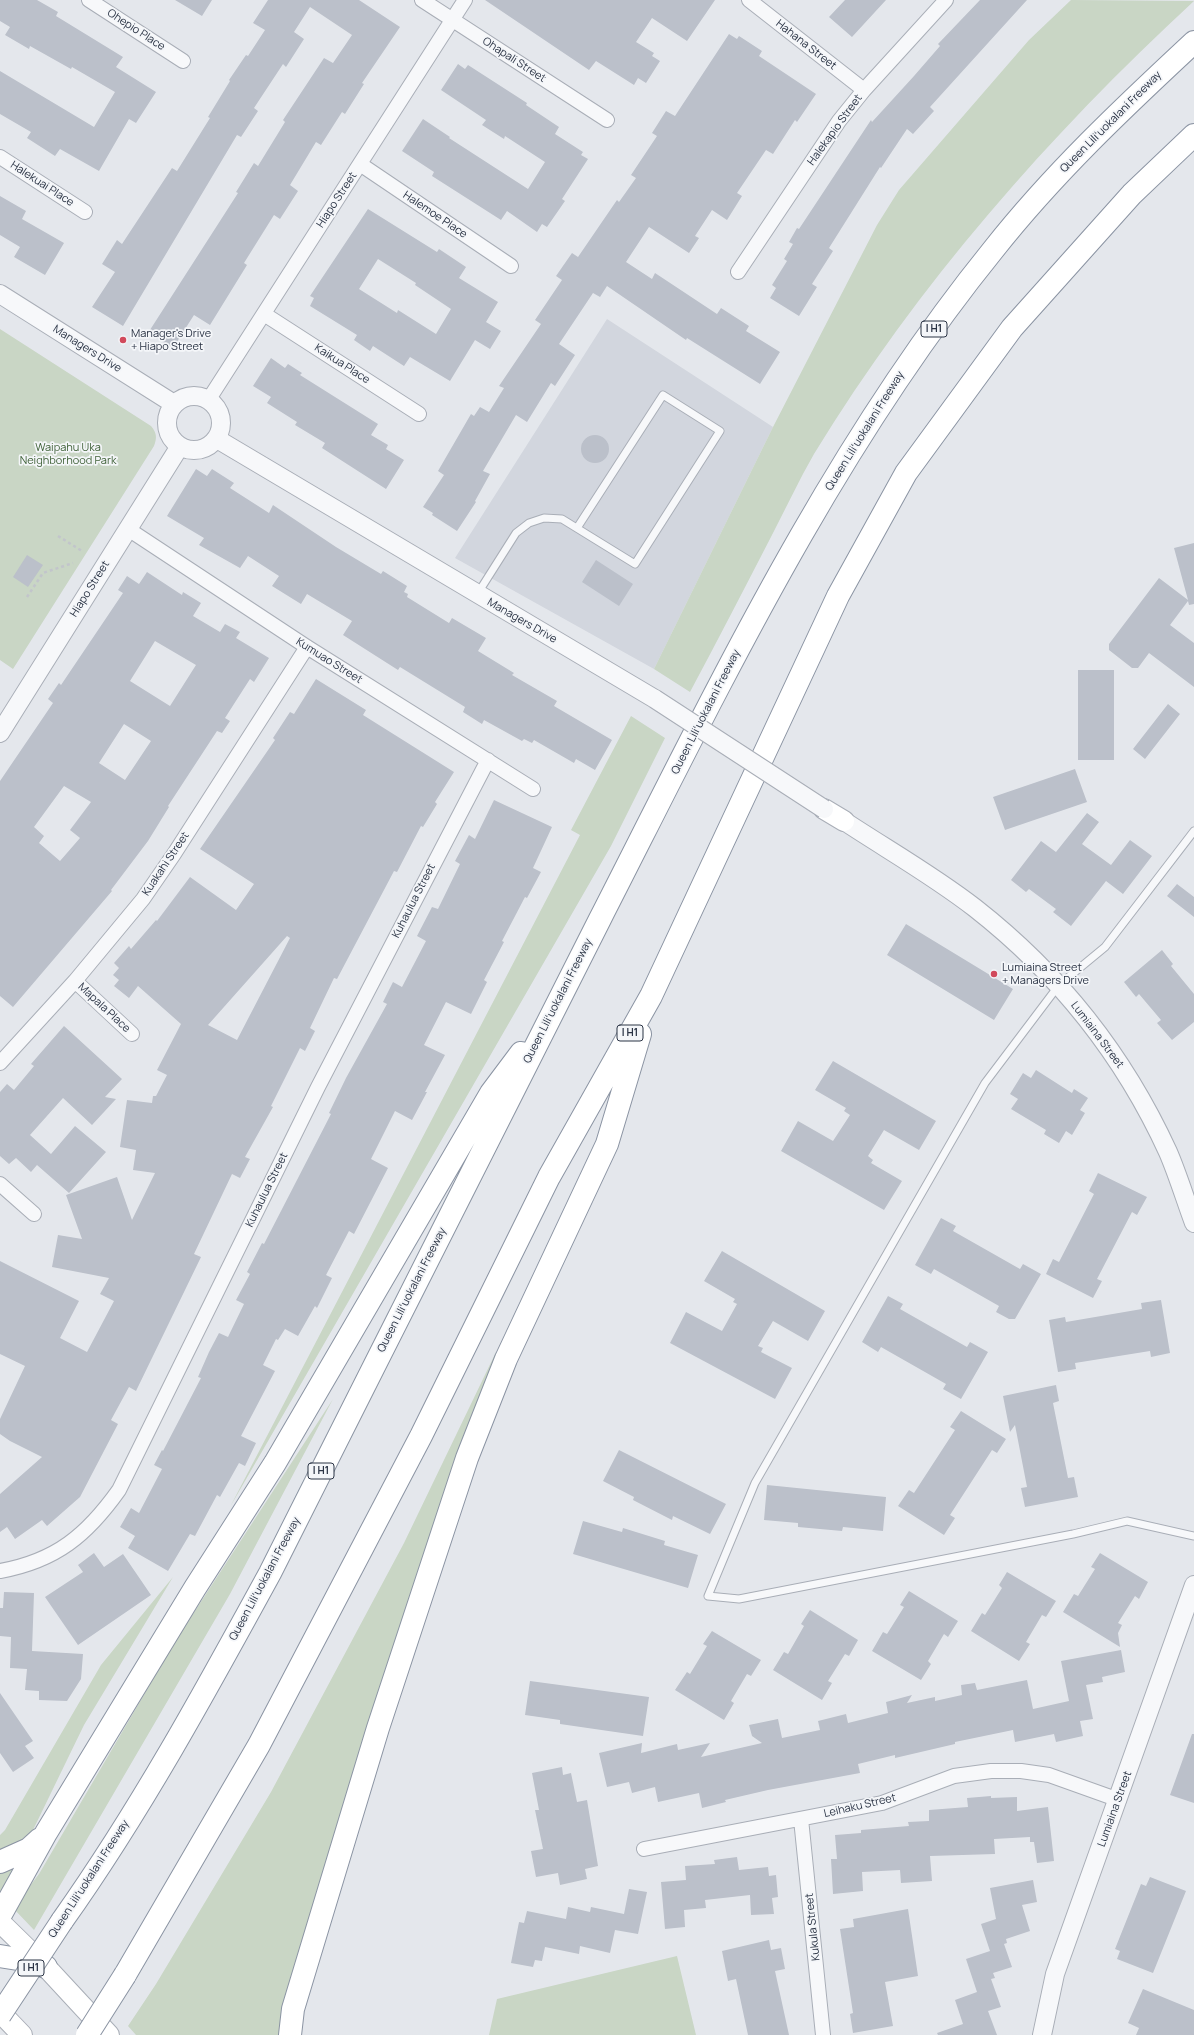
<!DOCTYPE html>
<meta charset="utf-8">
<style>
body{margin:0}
canvas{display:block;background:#e4e7ec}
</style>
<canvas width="1194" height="2035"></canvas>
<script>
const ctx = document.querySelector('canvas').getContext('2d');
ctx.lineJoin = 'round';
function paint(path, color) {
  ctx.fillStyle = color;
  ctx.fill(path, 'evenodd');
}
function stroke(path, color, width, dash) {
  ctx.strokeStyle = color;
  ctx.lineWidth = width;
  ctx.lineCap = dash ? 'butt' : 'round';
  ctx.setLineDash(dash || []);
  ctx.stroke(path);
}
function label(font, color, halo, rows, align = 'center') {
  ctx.font = font + ' Manrope,sans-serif';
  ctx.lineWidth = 3.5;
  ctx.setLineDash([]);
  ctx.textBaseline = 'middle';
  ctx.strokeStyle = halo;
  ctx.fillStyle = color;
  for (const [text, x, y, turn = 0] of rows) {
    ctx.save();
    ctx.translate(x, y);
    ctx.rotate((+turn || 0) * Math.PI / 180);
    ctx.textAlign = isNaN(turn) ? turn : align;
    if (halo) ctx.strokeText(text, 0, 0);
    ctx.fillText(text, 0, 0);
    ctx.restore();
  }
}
const built = new Path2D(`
 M607 319 773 427 654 669 455 558Z`);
const green = new Path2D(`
 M1071 0 1194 1C1048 136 918 284 814 454 799 480 786 508 772 535 745 587 718 640 690 692L654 669 773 427 877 225 899 190 1029 40Z
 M0 329 151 426C157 433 157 438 154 446L13 669 0 660Z
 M631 716 665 738 611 846 230 1507 580 835 571 830Z
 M496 1352 501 1354 308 1929 278 2035H136L128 2026 156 1984 271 1792 404 1543Z
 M333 1399 230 1594 34 1930 13 1908 39 1874 176 1640Z
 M173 1577 84 1725 33 1830 19 1844 0 1850V1835L5 1830 101 1665Z
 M20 1865 0 1898V1874Z
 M677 1956 696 2035H489L497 1999Z`);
const building = new Path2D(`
 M0 0H37L58 12 56 16 123 57 116 67 156 92 136 123 129 119 99 171 60 149 55 156 27 138 31 132 0 114V71L94 127 115 92 72 67 71 69 30 46 29 49 5 35 10 27 0 21Z
 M175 0H212L202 16Z
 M268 0H359L400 27 362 83 364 84 345 114 342 112 321 145 316 142 290 185 298 191 280 219 274 215 244 263 247 265 210 325 194 315 173 348 148 333 238 193 236 192 254 163 258 166 285 122 283 120 324 58 333 63 352 35 310 7 294 32 304 39 286 67 283 64 254 108 258 111 241 137 237 135 123 326 92 307 115 272 102 264 117 240 122 244 172 168 177 171 210 118 208 117 230 81 229 80 246 55 248 56 265 30 253 23Z
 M485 0H715L687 41 652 18 636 42 654 53 652 56 660 61 646 83 638 78 634 85 596 61 589 70Z
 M845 0H886L852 37 829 17Z
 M980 0H1027L930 107 934 111 913 134 907 129 881 168 880 167 829 248 833 251 812 284 817 287 799 316 770 298 776 288 772 285 787 261 784 259 793 244 789 242 797 228 799 229 871 120 872 122 914 76 940 46 938 44Z
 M729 34 737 39 739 36 762 51 759 56 816 94 797 122 795 120 773 154 766 150 737 193 742 196 727 220 712 210 695 236 699 238 689 253 649 227 626 262 652 279 655 273 717 314 721 308 749 326 746 331 780 352 760 384 687 338 686 340 607 286 600 297 593 293 559 344 575 355 555 386 551 383 527 422 516 415 483 471 490 474 475 501 476 502 457 531 432 515 433 513 423 507 444 475 438 471 471 414 474 416 480 407 489 412 504 388 499 386 541 324 535 320 562 280 556 276 572 253 578 257 617 200 619 202 636 178 631 175 657 136 652 133 666 111 675 116Z
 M458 64 465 69 468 65 527 103 526 105 559 127 555 134 583 152 581 155 588 159 562 199 565 201 547 227 542 224 537 232 507 211 501 220 432 176 434 172 402 151 423 119 450 137 449 138 528 189 545 162 505 136 504 139 482 125 486 120 441 90Z
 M0 196 26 211 22 219 64 243 45 275 14 257 20 247 0 235Z
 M368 209 437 252 439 249 466 267 459 278 498 302 486 322 501 331 490 349 475 340 450 381 410 357 404 366 373 346 370 351 354 340 357 335 310 306 314 298 310 296ZM378 259 416 283 415 285 451 309 436 334 398 310 397 313 359 289Z
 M271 358 285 368 288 364 302 373 300 375 378 424 371 435 388 445 386 449 404 460 386 489 322 448 325 443 295 425 297 422 267 403 271 397 253 386Z
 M581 449a14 14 0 1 1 28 0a14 14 0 1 1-28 0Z
 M196 469 207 476 212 469 234 483 230 488 269 513 273 505 336 547 381 574 383 571 407 586 404 592 408 594 407 597 449 623 452 618 486 638 478 651 514 673 512 675 557 701 554 706 612 740 595 770 576 759 574 763 534 740 532 743 524 739 522 741 484 720 482 724 463 712 465 707 400 667 398 670 343 635 352 621 307 594 301 604 272 586 279 576 248 556 240 568 199 545 204 538 167 516Z
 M1194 543V604L1189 605 1188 601 1170 625 1194 643V687L1149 653 1138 668H1132L1109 650V644L1159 578 1188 600 1174 548Z
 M27 555 43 565 28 587 13 577Z
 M596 560 633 584 619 606 582 582Z
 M147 572 182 595 183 592 201 603 193 616 220 632 225 624 240 632 236 638 269 658 254 682 250 679 225 718 230 721 222 733 217 731 168 806 169 807 148 841 111 890 112 891 13 1007 0 996V781L53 703 48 699 59 683 61 685 123 593 118 590 127 576 139 584ZM155 641 196 665 170 706 130 681ZM124 724 151 741 125 780 99 763ZM64 786 91 802 70 830 80 838 60 861 39 843 44 836 34 827Z
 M1078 670H1114V760H1078Z
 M316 679 366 710 363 715 454 772 435 802 437 804 423 827 421 826 397 872 394 871 337 979 334 978 310 1028 315 1031 305 1051 300 1048 271 1106 273 1107 245 1157 250 1159 240 1178 232 1174 194 1254 201 1257 136 1391 129 1387 111 1420 118 1424 80 1497 47 1526 42 1520 15 1539 7 1527 0 1532V1494L42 1457 10 1441 0 1434V1419L25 1366 0 1354V1261L79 1301 60 1338 87 1352 114 1301 100 1294 109 1278 52 1267 58 1235 82 1239 66 1195 117 1177 132 1220 155 1173 133 1170 136 1150 120 1147 127 1100 152 1103 153 1096H156L167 1075 157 1070 181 1024 138 986 129 998 114 986 119 980 113 975 119 968 114 963 129 946 131 949 156 920 157 921 190 877 236 910 254 884 200 849 275 740 273 738 290 712 294 714ZM287 936 290 938 237 1040 208 1025Z
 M1168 704 1180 714 1145 759 1133 749Z
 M1075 769 1087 802 1005 830 993 797Z
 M494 800 552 827 533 868 541 872 527 898 525 897 502 941 504 942 484 980 487 982 471 1014 446 1002 424 1045 445 1055 425 1092H427L412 1120 395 1111 371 1159 388 1168 354 1234 349 1231 326 1275 332 1278 317 1308 315 1306 298 1336 285 1329 278 1340 276 1339 263 1365 275 1371 241 1436 256 1443 245 1466 239 1463 220 1497 217 1495 195 1536 190 1534 168 1571 128 1548 135 1536 120 1527 131 1508 139 1513 162 1469 154 1465 162 1450 163 1451 201 1378 198 1377 209 1352 219 1333 228 1337 244 1304 236 1300 250 1274 247 1272 262 1243 264 1244 331 1114 329 1113 346 1078 387 1004 383 1002 393 982 402 987 426 941 417 936 432 907 438 909 460 864 455 861 469 835 475 839Z
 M1087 813 1099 822 1082 844 1111 865 1130 840 1152 856 1123 894 1106 881 1071 926 1053 912 1056 909 1029 889 1026 892 1011 880 1041 841 1056 852Z
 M1177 884 1194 897V917L1167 896Z
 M906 924 1013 989 994 1020 887 955Z
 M1162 950 1173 964 1171 966 1194 994V1022L1172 1040 1157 1023 1161 1020 1139 994 1136 997 1124 982Z
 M64 1026 122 1079 105 1097 116 1099 92 1125 63 1098 30 1135 51 1154 75 1126 106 1152 69 1193 37 1165 31 1172 16 1158 9 1164 0 1156V1092L7 1084 14 1090 34 1066 31 1064Z
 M833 1061 936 1121 919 1150 884 1130 868 1156 873 1160 871 1163 902 1181 884 1210 781 1151 798 1121 833 1141 850 1115 844 1111 846 1108 815 1090Z
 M1036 1070 1072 1093 1074 1089 1088 1098 1080 1110 1085 1113 1072 1135 1066 1131 1059 1143 1044 1134 1046 1130 1011 1109 1018 1099 1010 1094 1023 1073 1031 1078Z
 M1098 1173 1147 1197 1137 1215 1132 1212 1097 1279 1102 1281 1093 1298 1046 1274 1053 1259 1059 1262 1094 1194 1089 1191Z
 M941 1218 956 1226 953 1231 1020 1269 1023 1264 1041 1274 1015 1319H1009L996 1312 999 1306 934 1269 931 1274 915 1265Z
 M722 1251 825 1311 808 1341 773 1321 758 1346 763 1348 761 1352 792 1368 775 1399 670 1343 686 1312 722 1331 737 1304 733 1302 735 1299 704 1281Z
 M888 1296 903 1304 900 1309 967 1347 970 1342 988 1352 961 1399 943 1389 946 1384 881 1347 878 1352 862 1342Z
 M1161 1300 1170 1353 1151 1357 1150 1351 1075 1363 1076 1369 1058 1372 1049 1320 1065 1317 1066 1322 1142 1309 1141 1303Z
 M1056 1385 1059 1401 1053 1403 1068 1478 1074 1477 1078 1497 1025 1507 1021 1488 1027 1487 1015 1425 1010 1432 1003 1396Z
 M961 1411 1006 1439 997 1453 992 1450 950 1515 955 1518 944 1535 898 1506 909 1490 914 1493 955 1430 950 1427Z
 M619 1450 726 1504 710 1534 673 1516 672 1520 633 1500 634 1497 603 1481Z
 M767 1485 886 1497 883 1531 843 1527 842 1531 798 1527V1523L764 1520Z
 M583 1521 622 1532 623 1528 665 1541 664 1545 698 1555 688 1588 573 1554Z
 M94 1553 104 1567 123 1554 151 1595 78 1645 45 1597 83 1572 78 1565Z
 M1100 1553 1148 1582 1139 1599 1135 1596 1118 1623 1122 1625 1118 1633 1120 1647 1063 1612 1074 1594 1078 1596 1095 1569 1091 1567Z
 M1007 1572 1056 1601 1046 1617 1042 1615 1026 1642 1030 1644 1019 1661 971 1631 982 1613 985 1615 1002 1588 999 1585Z
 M909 1591 958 1621 948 1637 944 1634 928 1661 931 1664 921 1680 872 1651 883 1632 887 1634 904 1607 900 1605Z
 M4 1592 34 1593 32 1651 83 1654 81 1679 67 1701 39 1700V1691L25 1690 27 1669 10 1668 11 1637 0 1636V1608H3Z
 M810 1610 858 1640 849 1656 845 1654 828 1681 832 1683 822 1700 773 1670 784 1652 788 1654 804 1626 801 1624Z
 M712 1631 761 1660 751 1676 747 1674 731 1701 734 1703 724 1720 675 1690 687 1672 690 1674 707 1646 703 1644Z
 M1121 1650 1125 1672 1102 1677 1103 1682 1086 1685 1093 1719 1080 1721 1083 1736 1056 1742 1054 1734 1015 1742 1013 1730 955 1742V1744L895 1758V1755L858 1764 860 1773 768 1790 725 1800 726 1802 702 1808 699 1793 658 1802 655 1787 632 1793 629 1782 607 1787 599 1753 642 1743 641 1753 677 1744 678 1750 710 1743 701 1757 762 1743 752 1736 749 1725 778 1719 782 1738 820 1730 818 1721 846 1714 848 1723 888 1713 886 1702 912 1695 907 1703 935 1697V1701L962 1695 961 1685 975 1683 977 1690 1027 1680 1033 1709 1069 1701 1061 1661Z
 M530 1681 649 1697 643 1736 560 1724V1720L525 1715Z
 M0 1693 33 1741 25 1746 34 1758 13 1772 0 1753Z
 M1192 1734H1194V1803L1170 1795Z
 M562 1767 563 1775 571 1773 577 1802 587 1800 598 1866 585 1869 587 1879 560 1885 558 1873 536 1877 531 1851 543 1849 535 1810H539L532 1773Z
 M991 1796V1798L1017 1797V1811L1048 1807 1054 1861 1037 1863 1034 1842H1030V1837L994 1839 995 1854 930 1856 932 1881 901 1883 900 1870 862 1872 863 1891 833 1894 831 1859H837L835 1835 861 1833V1830L909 1826 908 1822 929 1821V1810L968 1807 967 1798Z
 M737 1857 739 1870 768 1867 769 1876 776 1875 778 1897 772 1898 774 1914 751 1915 750 1895 705 1900 706 1908 684 1910 685 1927 665 1929 661 1882 686 1880 685 1866 715 1864 714 1860Z
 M1150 1877 1186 1891 1153 1973 1117 1959 1120 1951 1115 1949 1141 1884 1146 1886Z
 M1033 1880 1037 1902 1022 1905 1030 1931 1006 1939 1007 1943 1004 1944 1012 1967 993 1973 995 1978 991 1979 1001 2007 988 2011 997 2035H938L937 2033 963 2024 955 2000 977 1992 966 1959 990 1951 981 1924 996 1919 990 1888Z
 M629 1889 647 1892 638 1934 615 1930 610 1953 580 1946 579 1954 545 1947 542 1961 535 1960 533 1967 511 1963 519 1922 524 1923 527 1911 566 1919 568 1907 590 1912 591 1907 624 1914Z
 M908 1909 918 1976 885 1982 893 2026 853 2033 850 2014 853 2013 840 1929 854 1927 853 1919Z
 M769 1940 771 1950 781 1948 785 1969 775 1971 789 2035H748L736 1979 728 1981 722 1951Z
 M1143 1989 1194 2010V2035H1136L1139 2028 1128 2023Z`);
const path = new Path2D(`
 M58 536 82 551
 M27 597 43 573 73 563`);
const service = new Path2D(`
 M478 593 516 533 529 523 544 518 562 519 635 564 720 431 663 395 577 528
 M1194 831 1105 947 1059 985 985 1083 755 1483 708 1596 739 1599 1073 1534 1127 1521 1194 1536`);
const minor = new Path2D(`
 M89 0 183 61
 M422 0 607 120
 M749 0 864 90
 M0 157 85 212
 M360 164 511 266
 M738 272 839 121 864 90 946 0
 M264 314 419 414
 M209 399 465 0
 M128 529 307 647 533 789
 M75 981 132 1034
 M0 1063 75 981 143 899 174 854 307 647
 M0 1184 34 1214
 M0 1571C56 1561 87 1535 119 1490L318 1087 488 760
 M801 1819 823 2035
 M644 1849 882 1803 954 1776 991 1771H1021L1049 1775 1119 1800`);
const tertiary = new Path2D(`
 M0 294 174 404
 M167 423a27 27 0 1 1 54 0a27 27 0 1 1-54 0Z
 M217 439 655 699
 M0 733 180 446
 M844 821C888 850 934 876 975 908 1058 973 1124 1056 1168 1152 1178 1175 1185 1199 1194 1223
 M1042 2035 1055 1974 1194 1585`);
const secondary = new Path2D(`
 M824 809 844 821
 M0 1922 46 1967 109 2035
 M0 2012 22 2035`);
const motorway = new Path2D(`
 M0 1862 29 1849 40 1839
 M0 1916 46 1833 195 1588 275 1463 491 1093 521 1053
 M62 1921C140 1811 205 1692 270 1573 380 1355 489 1137 600 919 717 690 830 451 993 250 1053 174 1123 108 1194 42
 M0 1956 24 1960 46 1967
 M125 1975 259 1745 421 1436 549 1177 651 996 838 596 906 473 1012 328 1132 194 1194 135
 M290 2035 293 2009 378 1728 467 1458 506 1359 607 1144 640 1034`);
const tertiaryBridge = new Path2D(`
 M655 699 824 809`);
const motorwayBridge = new Path2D(`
 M0 2015 62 1921
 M87 2035 125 1975`);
const markers = [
 [123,340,4,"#d1495b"],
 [994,974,4,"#d1495b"]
];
const shields = [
 [934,329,26],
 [630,1033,26],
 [321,1471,26],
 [31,1968,26]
];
const shieldNames = [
 ["I H1",934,329],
 ["I H1",630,1033],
 ["I H1",321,1471],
 ["I H1",31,1968]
];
const streetNames = [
 ["Ohepio Place",136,30,33],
 ["Hahana Street",806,45,38],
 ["Ohapali Street",514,60,33],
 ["Queen Liliʻuokalani Freeway",1111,122,-45],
 ["Halekapio Street",835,130,-54],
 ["Halekuai Place",42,184,33],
 ["Hiapo Street",337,200,-57],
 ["Halemoe Place",435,215,34],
 ["Managers Drive",87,349,32],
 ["Kaikua Place",342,364,33],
 ["Queen Liliʻuokalani Freeway",865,431,-58],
 ["Hiapo Street",90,589,-58],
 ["Managers Drive",522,621,30],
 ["Kumuao Street",329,661,32],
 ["Queen Liliʻuokalani Freeway",706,712,-63],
 ["Kuakahi Street",166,864,-56],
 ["Kuhaulua Street",414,901,-63],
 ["Queen Liliʻuokalani Freeway",558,1001,-63],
 ["Mapala Place",104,1008,43],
 ["Lumiaina Street",1097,1035,53],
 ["Kuhaulua Street",267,1190,-64],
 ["Queen Liliʻuokalani Freeway",412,1290,-63],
 ["Queen Liliʻuokalani Freeway",265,1579,-62],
 ["Leihaku Street",860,1806,-13],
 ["Lumiaina Street",1115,1809,-70],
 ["Queen Liliʻuokalani Freeway",89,1879,-57],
 ["Kukula Street",813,1927,-96]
];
const poiNames = [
 ["Manager's Drive",131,334],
 ["+ Hiapo Street",131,347],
 ["Lumiaina Street",1002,968],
 ["+ Managers Drive",1002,981]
];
const parkNames = [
 ["Waipahu Uka",68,448],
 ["Neighborhood Park",68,461]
];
paint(built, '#d2d6de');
paint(green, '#c9d6c5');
paint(building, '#bbc0ca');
stroke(service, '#a9aeb7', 9);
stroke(minor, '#a9aeb7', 16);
stroke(tertiary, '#a9aeb7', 20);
stroke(secondary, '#a9aeb7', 22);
stroke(motorway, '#8b94a3', 24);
stroke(path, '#c2c5cb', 2.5, [3, 3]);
stroke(service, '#f7f8fa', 7);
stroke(minor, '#f7f8fa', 14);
stroke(tertiary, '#f7f8fa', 18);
stroke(secondary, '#fff', 20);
stroke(motorway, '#fff', 22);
stroke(tertiaryBridge, '#a9aeb7', 20, []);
stroke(motorwayBridge, '#8b94a3', 24, []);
stroke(tertiaryBridge, '#f7f8fa', 18);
stroke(motorwayBridge, '#fff', 22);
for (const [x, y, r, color] of markers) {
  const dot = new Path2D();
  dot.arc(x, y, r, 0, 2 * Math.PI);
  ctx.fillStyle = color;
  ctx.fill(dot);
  stroke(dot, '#f4f6f9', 1.5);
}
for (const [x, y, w] of shields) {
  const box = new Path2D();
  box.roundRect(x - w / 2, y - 8, w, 16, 3);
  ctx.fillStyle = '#f4f6f9';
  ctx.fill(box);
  stroke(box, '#2b3445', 1);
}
label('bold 10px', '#2b3445', null, shieldNames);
label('11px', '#2b3445', '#f4f6f9', streetNames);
label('11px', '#2b3445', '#f4f6f9', poiNames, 'left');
label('11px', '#3f6138', '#f4f6f9', parkNames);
</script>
